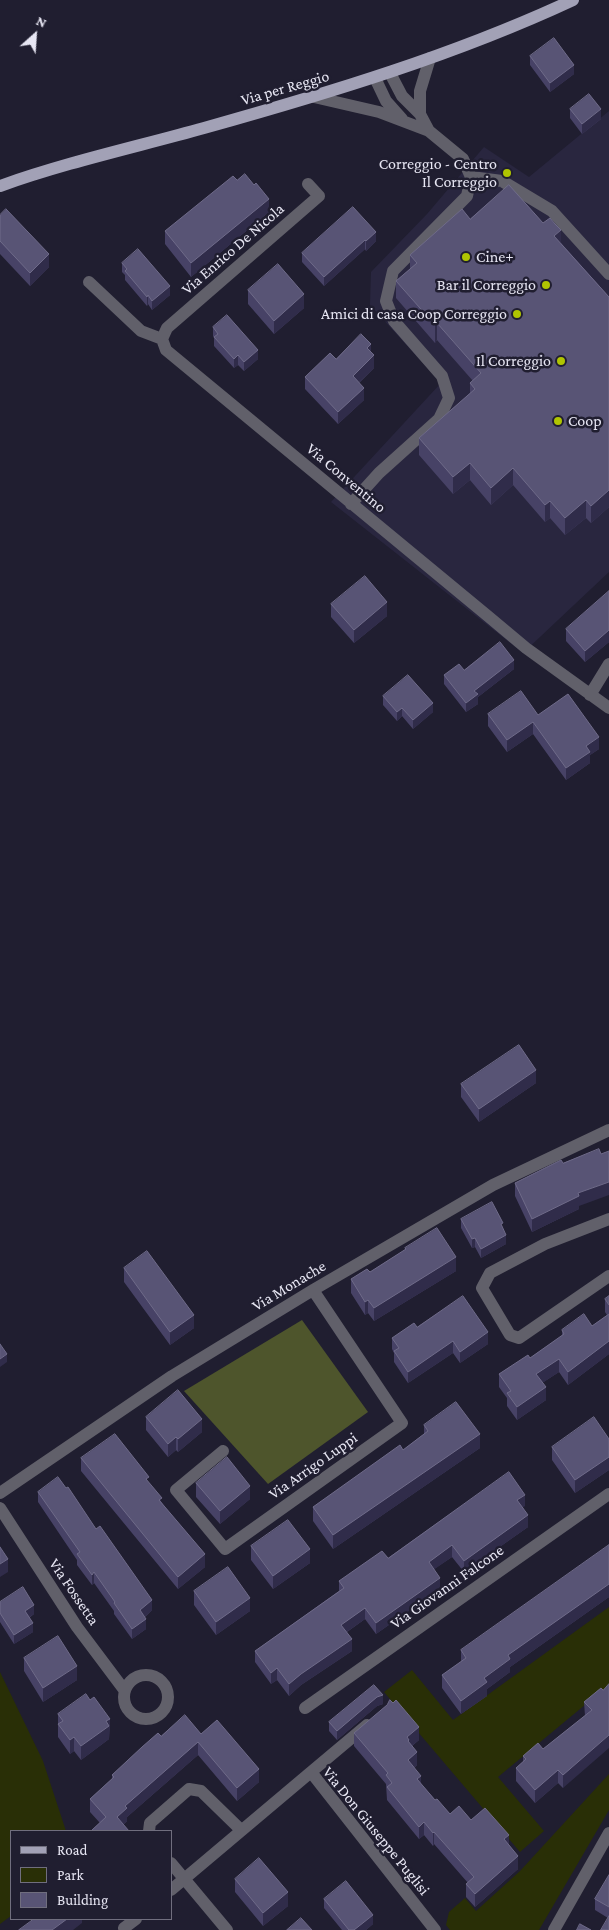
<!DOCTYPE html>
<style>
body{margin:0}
#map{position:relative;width:609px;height:1930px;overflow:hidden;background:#201e30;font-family:"Crimson Pro",serif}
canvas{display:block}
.legend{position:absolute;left:10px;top:1830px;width:162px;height:90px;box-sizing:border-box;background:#201e30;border:1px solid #706e7e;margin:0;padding:6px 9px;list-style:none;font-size:15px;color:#e7e6f3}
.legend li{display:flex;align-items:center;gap:10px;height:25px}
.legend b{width:25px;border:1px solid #706e7e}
.north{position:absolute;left:10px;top:10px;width:50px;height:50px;-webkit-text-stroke:4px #201e30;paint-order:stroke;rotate:26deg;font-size:14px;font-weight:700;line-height:20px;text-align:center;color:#e7e6f3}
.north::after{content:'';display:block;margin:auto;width:18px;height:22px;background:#e7e6f3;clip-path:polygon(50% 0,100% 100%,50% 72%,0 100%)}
</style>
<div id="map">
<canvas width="609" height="1930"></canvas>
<ul class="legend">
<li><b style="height:6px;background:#a2a1b6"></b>Road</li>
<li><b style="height:14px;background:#292f06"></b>Park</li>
<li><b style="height:14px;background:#585475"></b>Building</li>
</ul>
<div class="north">N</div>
</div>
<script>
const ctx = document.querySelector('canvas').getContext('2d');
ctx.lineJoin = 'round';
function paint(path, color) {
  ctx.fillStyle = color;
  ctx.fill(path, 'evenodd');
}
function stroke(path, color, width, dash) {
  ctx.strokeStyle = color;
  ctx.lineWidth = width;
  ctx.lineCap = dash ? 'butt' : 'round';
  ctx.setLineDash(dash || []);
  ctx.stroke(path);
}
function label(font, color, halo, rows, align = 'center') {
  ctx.font = font + ' "Crimson Pro",serif';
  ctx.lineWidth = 5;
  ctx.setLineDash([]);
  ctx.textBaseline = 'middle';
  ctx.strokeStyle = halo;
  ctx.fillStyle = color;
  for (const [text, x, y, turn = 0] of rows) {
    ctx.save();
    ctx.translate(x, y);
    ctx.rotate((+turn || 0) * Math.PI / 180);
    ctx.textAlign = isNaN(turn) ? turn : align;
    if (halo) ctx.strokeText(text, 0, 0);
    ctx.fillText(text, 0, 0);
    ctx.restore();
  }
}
const built = new Path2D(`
 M609 111V572L523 653 331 502 441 383 370 305 371 272 427 214 484 147 529 177Z`);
const green = new Path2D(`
 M609 1607V1685L498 1777 544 1831 520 1852 384 1692 412 1670 453 1720Z
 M0 1672 43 1761 66 1831H11V1916L0 1924Z
 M609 1774V1810L539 1930H450L446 1925 449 1912 465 1898 476 1911 520 1871Z`);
const forest = new Path2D(`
 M302 1320 368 1412 268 1484 184 1391Z`);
const minor = new Path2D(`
 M390 73 402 96 420 114
 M375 78 386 101 402 119
 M314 97 379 112 429 131 463 159 471 177 467 196 393 271 386 301 394 321 442 376 449 398 439 419 379 473 351 504
 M429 131 420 114V91L430 58
 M471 177 502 181 552 211 609 274
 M89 282 141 331 162 339 166 350 489 617 526 648 609 708
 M162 339 167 328 319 196 308 184
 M590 695 609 664
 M609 1219 545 1244 490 1273 482 1288 510 1335 519 1338 609 1276
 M223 1451 176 1490 225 1549 402 1423 313 1290
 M0 1493 172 1376 313 1290 493 1185 609 1130
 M0 1508 77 1627 125 1691
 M124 1697a22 22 0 1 1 44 0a22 22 0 1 1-44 0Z
 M305 1708 609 1494
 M311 1772 367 1725
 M149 1831 150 1823 189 1789 201 1791 241 1830
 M171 1863 227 1930
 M171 1890 311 1772 435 1930
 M124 1928 136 1919
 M554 1930 609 1833`);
const major = new Path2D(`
 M0 186C67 162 136 147 204 128 329 93 455 55 573 0`);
const wall = new Path2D(`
 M530 56 574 74 550 92 530 65Z
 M570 109 601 119 582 134 570 118Z
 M237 180 254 185 269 212 191 277 165 244V231Z
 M353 207 376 241 366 251 365 249 324 286 302 262V253Z
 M0 215 49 267 30 286 0 254Z
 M470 219 561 243 609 297V507L591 523 586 518 565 535 550 518 545 522 513 485 491 505 470 480 453 494 419 455V438L470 394V383L473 381 437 340 435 343 396 298V281L410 269V255Z
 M122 263 170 295 152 310 148 304 147 306 125 280V275L122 272Z
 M248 290 304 308 274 334 248 304Z
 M213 327 258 359 244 371 238 365 234 368 214 346V338L213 336Z
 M371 352 374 368 359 383 364 400 338 424 305 389V377L336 359Z
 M609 591V642L585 662 566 641V629Z
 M331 604 387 616 354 643 331 617Z
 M514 669 478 697V704L466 712 444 684V675L464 670Z
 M383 696 433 712 413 729 402 716 397 721 383 705Z
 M488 714 538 715 599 749 590 755V763L566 780 533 734 507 752 488 726Z
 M536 1083 479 1122 461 1097V1084Z
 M515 1183 579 1206V1209L532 1232 515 1196Z
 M461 1219 503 1230 506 1244 481 1258 475 1247 472 1248 461 1228Z
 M405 1248 456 1271 374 1321 368 1313 365 1315 351 1293V1279L370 1272 405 1250Z
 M124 1268 194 1328 170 1345 124 1282Z
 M609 1296V1354L568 1385 559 1372 542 1383 546 1400 517 1420 507 1406V1398L499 1387V1374L530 1358 562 1336V1330L592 1326 607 1315 605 1312V1299Z
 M417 1327 488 1344 460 1363 453 1353 408 1383 394 1362V1353L392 1349V1338Z
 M146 1417 202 1432 178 1452 176 1450 168 1457 146 1430Z
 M424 1425 480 1448 333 1549 313 1521V1507L403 1450 424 1434Z
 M609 1439V1470L575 1493 552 1460V1447Z
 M81 1458 149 1483 162 1503 205 1567 178 1589 81 1471Z
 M196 1483 250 1499 220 1524 196 1497Z
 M38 1492 152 1610 145 1617 146 1629 132 1639 114 1614V1611L94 1583 92 1585 77 1565V1560L38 1502Z
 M525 1506 523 1507 528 1527 464 1572 452 1557 434 1569 440 1589 376 1634 365 1619 347 1632 352 1651 301 1685 289 1696 277 1680 271 1684 255 1662V1651L339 1591V1581L388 1558Z
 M609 1545V1597L510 1667V1672L487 1689V1696L461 1714 442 1688V1675L461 1662V1650Z
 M251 1546 310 1563 273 1589 251 1560Z
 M194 1591 250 1611 216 1635 194 1605Z
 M0 1602 34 1614 29 1618 33 1632 14 1644 0 1622Z
 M24 1658 77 1680 43 1702 24 1671Z
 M374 1685 383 1704 377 1706 337 1740 329 1731V1722Z
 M601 1688 563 1788 558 1783 535 1803 516 1781V1768L523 1762V1756L543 1749 585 1716 584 1702Z
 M90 1700 110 1719 109 1739 81 1760 74 1751 70 1754 58 1737V1714Z
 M354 1733 419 1740 412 1746 417 1765 414 1768 421 1784 435 1800 450 1814 471 1820 509 1845 518 1869 475 1907 466 1897V1884L468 1883 434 1844 433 1846 424 1835 419 1839 387 1800 386 1784 354 1746Z
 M201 1734 259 1782 237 1801 198 1755 127 1817V1821L123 1825 129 1831H92V1830L100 1823 90 1812V1799L112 1779V1775L161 1736Z
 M609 1875V1930L608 1918 595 1910V1899Z
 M235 1879 288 1906 263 1926 235 1892Z
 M324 1899 373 1924 366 1930H342L324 1908Z`);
const shadedWall = new Path2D(`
 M574 65V74L550 92V83Z
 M601 109V119L582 134V124Z
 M269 199V212L191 277V263Z
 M561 230V247L554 236Z
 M376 232V241L366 251V241Z
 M365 240V249L324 286V277Z
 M49 254V267L30 286V273Z
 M170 286V295L152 310V301Z
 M304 294V308L274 334V321Z
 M148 295V304L147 306V297Z
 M437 323V340L435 343V325Z
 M371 344V356L367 348Z
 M258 350V359L244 371V362Z
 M238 355V365L234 368V359Z
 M374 355V368L353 388V376Z
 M364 388V400L338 424V412Z
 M470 463V480L453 494V477Z
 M513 468V485L491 505V488Z
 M609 490V507L591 523V506Z
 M586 500V518L565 535V518Z
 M550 501V518L545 522V505Z
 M387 602V616L354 643V630Z
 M609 630V642L585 662V651Z
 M514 660V669L478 697V704L466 712V703L474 691Z
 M433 703V712L413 729V720Z
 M402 708V716L397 721V712Z
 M533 722V734L507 752V740Z
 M599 737V749L590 755V763L566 780V768L586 746Z
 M536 1070V1083L479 1122V1109Z
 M609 1182V1195L579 1206V1209L532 1232V1219L578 1193Z
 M506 1235V1244L481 1258V1249Z
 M475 1238V1247L472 1248V1239Z
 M456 1257V1271L374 1321V1308Z
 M368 1300V1313L365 1315V1302Z
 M194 1315V1328L170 1345V1332Z
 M488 1332V1344L460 1363V1352Z
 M453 1341V1353L408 1383V1372Z
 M609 1341V1354L568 1385V1372Z
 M7 1354V1362L0 1367V1359Z
 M559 1359V1372L536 1387V1374Z
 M546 1387V1400L517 1420V1407Z
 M202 1419V1432L178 1452V1439Z
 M480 1434V1448L333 1549V1535Z
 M176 1437V1450L168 1457V1444Z
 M609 1457V1470L575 1493V1480Z
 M250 1486V1499L220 1524V1511Z
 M525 1495V1506L517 1511V1500Z
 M528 1515V1527L464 1572V1561Z
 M452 1545V1557L429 1573V1562Z
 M310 1549V1563L273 1589V1576Z
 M205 1554V1567L178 1589V1577Z
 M8 1559V1572L0 1577V1564Z
 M94 1572V1583L92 1585V1575Z
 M440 1578V1589L376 1634V1623Z
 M609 1584V1597L510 1667V1672L487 1689V1696L461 1714V1701L484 1678 508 1655Z
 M250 1598V1611L216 1635V1622Z
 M152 1600V1610L140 1621V1610Z
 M34 1605V1614L25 1620V1611Z
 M365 1608V1619L341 1636V1625Z
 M146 1619V1629L132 1639V1629Z
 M33 1623V1632L14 1644V1635Z
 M352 1639V1651L301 1685 289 1696V1684L301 1674Z
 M77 1666V1680L43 1702V1688Z
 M277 1668V1680L271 1684V1673Z
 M383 1695V1704L377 1706 337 1740V1731L377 1697Z
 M110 1719 109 1739 81 1760V1746L106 1721Z
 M419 1727V1740L409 1748 407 1737Z
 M609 1735V1748L563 1788V1775Z
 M74 1737V1751L70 1754V1740Z
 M198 1742V1755L127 1817V1821L117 1830V1817L125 1806Z
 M417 1752V1765L408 1773V1760Z
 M259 1769V1782L237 1801V1788Z
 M558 1770V1783L535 1803V1790Z
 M421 1776V1788L417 1779Z
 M424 1822V1835L419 1839V1827Z
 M434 1832V1844L433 1846V1833Z
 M509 1835V1848L504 1839Z
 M518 1856V1869L475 1907V1894Z
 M288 1892V1906L263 1926V1913Z
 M373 1915V1924L366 1930H354Z
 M67 1919H82V1923L73 1930H52Z`);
const building = new Path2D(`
 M554 38 574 65 550 83 530 56Z
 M589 94 601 109 582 124 570 109Z
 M245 174 254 185 256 183 269 199 191 263 165 231 233 176 237 180Z
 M509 185 543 223 550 218 555 224 561 230 554 236 609 297V490L591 506 586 500 565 518 550 501 545 505 513 468 491 488 470 463 453 477 419 438 475 389 470 383 481 373 437 323 435 325 396 281 417 263 410 255 462 209 470 219Z
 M353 207 376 232 366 241 365 240 324 277 302 253Z
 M6 209 49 254 30 273 0 241V215Z
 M138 249 170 286 152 301 148 295 147 297 125 271 127 269 122 263Z
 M278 264 304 294 274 321 248 290Z
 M227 315 258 350 244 362 238 355 234 359 214 337 218 334 213 327Z
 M361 334 371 344 367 348 374 355 353 376 364 388 338 412 305 377 330 353 336 359Z
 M365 576 387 602 354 630 331 604Z
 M609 591V630L585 651 566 629Z
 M500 642 514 660 474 691 478 694 466 703 444 675 459 664 464 670Z
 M408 675 433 703 413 720 402 708 397 712 383 696Z
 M521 691 538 715 568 694 599 737 586 746 590 752 566 768 533 722 507 740 488 714Z
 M519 1045 536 1070 479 1109 461 1084Z
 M599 1149 601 1154 609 1151V1182L578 1193 579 1196 532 1219 515 1183 561 1160 563 1163Z
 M492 1202 503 1223 501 1224 506 1235 481 1249 475 1238 472 1239 461 1219Z
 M437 1228 456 1257 374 1308 368 1300 365 1302 351 1279 367 1269 370 1272 406 1249 405 1248Z
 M147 1251 194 1315 170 1332 124 1268Z
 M463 1296 488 1332 460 1352 453 1341 408 1372 394 1351 399 1348 392 1338 414 1323 417 1327Z
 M609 1296V1305L605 1299Z
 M584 1314 592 1326 609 1314V1341L568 1372 559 1359 536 1374 546 1387 517 1407 507 1393 511 1391 499 1374 528 1355 530 1358 564 1334 562 1330Z
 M0 1344 7 1354 0 1359Z
 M178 1390 202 1419 178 1439 176 1437 168 1444 146 1417Z
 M456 1402 480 1434 333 1535 313 1507 400 1445 403 1450 428 1431 424 1425Z
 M594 1417 609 1439V1457L575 1480 552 1447Z
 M115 1434 149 1477 146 1479 162 1498 159 1500 205 1554 178 1577 81 1458Z
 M227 1457 250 1486 220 1511 196 1483Z
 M509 1472 525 1495 517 1500 528 1515 464 1561 452 1545 429 1562 440 1578 376 1623 365 1608 341 1625 352 1639 301 1674 289 1684 277 1668 271 1673 255 1651 344 1588 339 1581 359 1567 382 1551 388 1558Z
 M58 1477 66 1488 68 1487 96 1529 100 1526 152 1600 140 1610 146 1619 132 1629 114 1603 115 1602 94 1572 92 1575 77 1554 80 1552 38 1492Z
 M288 1520 310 1549 273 1576 251 1546Z
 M609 1545V1584L508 1655 510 1659 484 1678 487 1682 461 1701 442 1675 466 1658 461 1650Z
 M0 1547 8 1559 0 1564Z
 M228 1567 250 1598 216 1622 194 1591Z
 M23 1587 34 1605 25 1611 33 1623 14 1635 0 1613V1602Z
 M58 1636 77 1666 43 1688 24 1658Z
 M609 1684V1735L563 1775 558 1770 535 1790 516 1768 526 1759 523 1756 538 1743 543 1749 592 1710 584 1702 601 1688 603 1690Z
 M374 1685 383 1695 377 1697 337 1731 329 1722Z
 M86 1694 90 1700 94 1697 110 1719 106 1721 109 1726 81 1746 74 1737 70 1740 58 1724 63 1721 58 1714Z
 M390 1700 393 1703 396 1700 419 1727 407 1737 409 1740 408 1741 417 1752 408 1760 421 1776 417 1779 435 1800 437 1799 450 1814 459 1806 471 1820 485 1808 509 1835 504 1839 518 1856 475 1894 466 1884 474 1877 434 1832 433 1833 424 1822 419 1827 387 1787 392 1783 386 1775 388 1773 354 1733 387 1705Z
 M185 1715 201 1734 217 1720 259 1769 237 1788 198 1742 125 1806 127 1808 117 1817 129 1831H93L92 1830 106 1817 90 1799 114 1777 112 1775 142 1747 158 1733 161 1736Z
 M259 1858 288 1892 263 1913 235 1879Z
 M609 1875V1907L595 1899Z
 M346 1881 373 1915 354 1930H349L324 1899Z
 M609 1916V1930H601Z
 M301 1918 312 1930H287Z
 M34 1919H67L52 1930H19Z
 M580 1924 591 1930H577Z`);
const markers = [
 [507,173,5,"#b0c501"],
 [466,257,5,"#b0c501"],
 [546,285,5,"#b0c501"],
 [517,314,5,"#b0c501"],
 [561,361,5,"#b0c501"],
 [558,421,5,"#b0c501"]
];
const streetNames = [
 ["Via per Reggio",285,88,-16],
 ["Via Enrico De Nicola",233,249,-41],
 ["Via Conventino",346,478,40],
 ["Via Monache",289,1286,-31],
 ["Via Arrigo Luppi",313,1466,-35],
 ["Via Giovanni Falcone",447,1587,-35],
 ["Via Fossetta",74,1592,56],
 ["Via Don Giuseppe Puglisi",376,1831,51]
];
const poiNames = [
 ["Correggio - Centro",497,164],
 ["Il Correggio",497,182],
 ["Cine+",476,257,"left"],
 ["Bar il Correggio",536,285],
 ["Amici di casa Coop Correggio",507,314],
 ["Il Correggio",551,361],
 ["Coop",568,421,"left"]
];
paint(built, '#29263f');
paint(green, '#292f06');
paint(forest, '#4e552c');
stroke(minor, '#61606a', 12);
stroke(major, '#a2a1b6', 12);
paint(wall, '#474266');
paint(shadedWall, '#302c4a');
paint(building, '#585475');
stroke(building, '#6f6b89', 1);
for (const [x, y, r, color] of markers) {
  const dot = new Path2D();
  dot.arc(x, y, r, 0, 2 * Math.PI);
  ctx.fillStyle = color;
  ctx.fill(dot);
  stroke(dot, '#201e30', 2);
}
label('16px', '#e7e6f3', '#201e30', streetNames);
label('16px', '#e7e6f3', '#201e30', poiNames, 'right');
</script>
